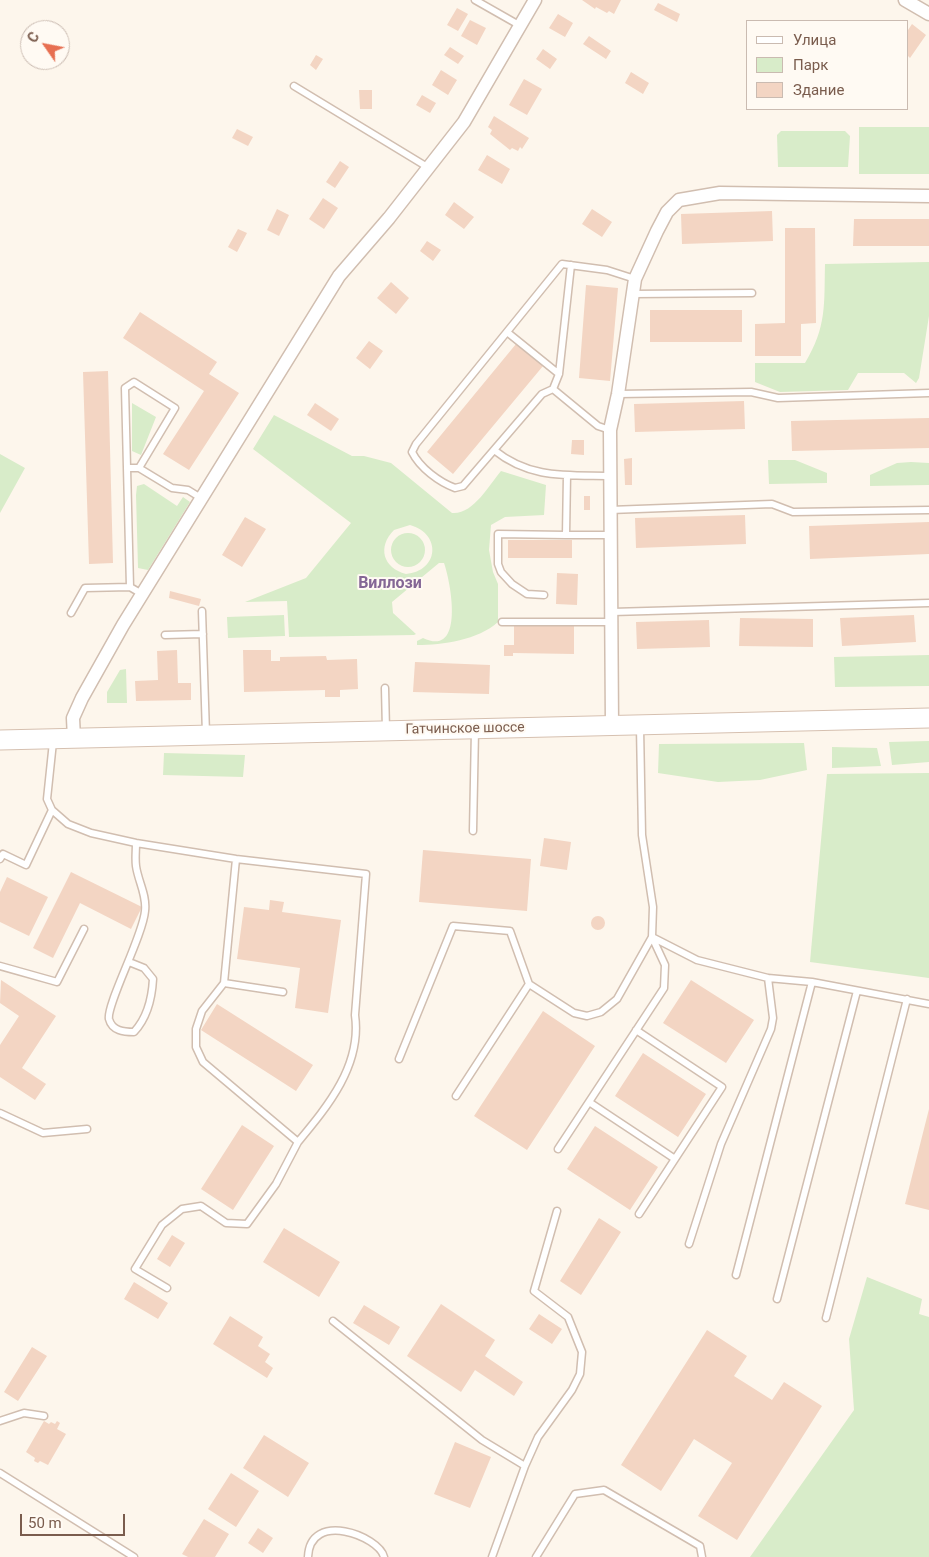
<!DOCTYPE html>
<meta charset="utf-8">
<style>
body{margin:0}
#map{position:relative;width:929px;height:1557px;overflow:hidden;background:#fdf6ec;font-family:Roboto,sans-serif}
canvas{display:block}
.legend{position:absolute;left:746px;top:20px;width:162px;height:90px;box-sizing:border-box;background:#fffaf3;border:1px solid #cabbb1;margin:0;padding:6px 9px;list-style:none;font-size:15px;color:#7a5c4d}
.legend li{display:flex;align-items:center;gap:10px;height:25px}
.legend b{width:25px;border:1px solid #cabbb1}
.north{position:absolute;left:20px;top:20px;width:50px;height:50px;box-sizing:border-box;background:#fffaf3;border:1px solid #cabbb1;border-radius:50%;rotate:303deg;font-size:14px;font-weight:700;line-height:20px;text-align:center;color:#7a5c4d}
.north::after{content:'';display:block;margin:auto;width:18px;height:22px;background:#e76f51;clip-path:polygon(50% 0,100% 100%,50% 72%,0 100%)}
.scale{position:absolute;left:20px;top:1514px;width:105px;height:22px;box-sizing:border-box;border:2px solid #7a5c4d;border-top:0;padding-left:6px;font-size:15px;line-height:18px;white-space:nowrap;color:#7a5c4d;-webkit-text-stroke:4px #fffaf3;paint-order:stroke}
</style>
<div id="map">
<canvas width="929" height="1557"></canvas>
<ul class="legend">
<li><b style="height:6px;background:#fff"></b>Улица</li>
<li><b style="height:14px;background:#d8ecc9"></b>Парк</li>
<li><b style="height:14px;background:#f3d5c3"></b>Здание</li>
</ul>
<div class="north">С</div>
<div class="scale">50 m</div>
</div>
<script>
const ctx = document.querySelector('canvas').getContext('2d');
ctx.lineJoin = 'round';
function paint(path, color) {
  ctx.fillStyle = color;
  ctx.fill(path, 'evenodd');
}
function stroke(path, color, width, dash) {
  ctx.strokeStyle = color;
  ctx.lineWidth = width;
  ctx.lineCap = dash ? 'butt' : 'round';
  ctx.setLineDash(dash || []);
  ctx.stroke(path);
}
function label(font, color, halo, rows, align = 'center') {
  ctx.font = font + ' Roboto,sans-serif';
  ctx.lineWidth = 4;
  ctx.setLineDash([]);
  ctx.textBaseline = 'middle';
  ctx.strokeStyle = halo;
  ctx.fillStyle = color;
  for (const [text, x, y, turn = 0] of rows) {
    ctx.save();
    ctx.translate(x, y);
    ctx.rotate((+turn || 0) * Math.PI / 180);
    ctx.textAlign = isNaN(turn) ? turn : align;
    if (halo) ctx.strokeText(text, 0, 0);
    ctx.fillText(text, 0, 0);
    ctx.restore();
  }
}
const green = new Path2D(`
 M859 127H929V174H859Z
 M781 131H845L850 136 848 167H778L777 135Z
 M929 262V316L919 378 916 383 904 373H858L848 390 780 392 755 382V363H805C827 326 824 305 825 264Z
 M132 403 156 417 141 455 132 451Z
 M274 415 352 456H364L391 463 452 513C473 515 489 485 501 471L546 485 544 515 505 517 491 525 489 550 493 572 498 584V622C478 640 443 645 417 645V641L423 638C465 658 451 583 444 563H439L392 602 393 613 416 634 414 635 289 637 287 601 245 602 306 578 351 523 253 449ZM410 525C442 534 439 571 406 574 383 568 377 547 394 530Z
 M0 454 25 468 0 513Z
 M768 460H795L827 473V483L769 484Z
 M911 462 929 463V485L870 486V475L897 463Z
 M144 484 177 506 183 497 190 502 148 570 138 568 136 495 137 486Z
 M391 550a17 17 0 1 1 34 0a17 17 0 1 1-34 0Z
 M284 615 285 636 228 638 227 617Z
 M929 655V686L835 687 834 657Z
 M126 669 127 703H107V692L120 670Z
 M929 741V762L892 765 889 742Z
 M804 743 807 770 760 780 718 782 658 773 659 744Z
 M832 747 877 748 881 766 832 768Z
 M164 753 245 755 243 777 163 775Z
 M929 773V978L810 962 827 774Z
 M867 1277 922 1299 919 1314 929 1317V1557H750L854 1410 849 1339Z`);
const building = new Path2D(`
 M582 0H621L614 14 609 11 607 13 596 7 595 9Z
 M658 3 680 14 677 22 654 10Z
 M457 8 468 14 458 31 447 25Z
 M558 14 573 23 565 37 549 28Z
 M470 20 486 28 477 45 461 36Z
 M912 24 926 35 910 58 908 56V30Z
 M589 36 611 51 606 59 583 44Z
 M450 47 464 56 458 64 444 55Z
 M543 49 557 59 550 69 536 59Z
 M316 55 323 59 316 70 310 65Z
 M441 70 457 80 448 95 432 85Z
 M631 72 649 83 643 94 625 83Z
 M524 79 542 89 527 115 509 105Z
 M359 90H372V109H360Z
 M422 95 436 103 430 113 416 105Z
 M494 116 529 138 522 149 520 147 518 151 512 148 510 150 490 134 492 130 488 127Z
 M237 129 253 137 248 146 232 138Z
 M487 155 510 169 502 184 478 170Z
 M340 161 349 167 335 188 326 182Z
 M323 198 338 208 324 229 309 219Z
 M454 202 474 217 464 229 445 215Z
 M277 209 289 215 279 236 267 230Z
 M592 209 612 222 602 237 582 224Z
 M772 211 773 241 682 244 681 214Z
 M854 219H929V246H853Z
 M785 228H815L816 323 801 324V356H755V324L785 323Z
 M238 229 247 233 237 252 228 247Z
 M427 241 441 250 433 261 420 251Z
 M391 282 409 298 396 314 377 298Z
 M586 285 618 288 610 381 579 378Z
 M650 310H742V342H650Z
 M140 312 217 362 209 374 239 393 189 470 163 454 204 391 123 338Z
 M369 341 383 351 370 369 356 358Z
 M516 344 543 366 453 474 427 452Z
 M108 371 113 563 89 564 83 372Z
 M744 401 745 429 635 432 634 404Z
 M315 403 339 419 331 431 307 415Z
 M929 418V448L792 451 791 421Z
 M572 440H584V455L571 454Z
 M632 458V485H625L624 459Z
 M584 496H590V510H584Z
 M745 515 746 544 636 548 635 518Z
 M245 517 266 529 242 567 222 555Z
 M929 522V554L810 559 809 526Z
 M508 540H572V558H508Z
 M557 573 578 574 577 605 556 604Z
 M170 591 201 599 199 606 169 598Z
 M914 615 916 642 842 646 840 618Z
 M740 618 813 619V647L739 646Z
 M709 620 710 647 637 649 636 622Z
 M514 625 574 626V654L513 653V656H504V645H514Z
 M177 650 178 683H191V700L136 701 135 681 158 680 157 651Z
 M243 650H271V661H280V657L326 656 327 660 357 659 358 689 340 690V697H325V690L244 692Z
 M415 662 490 665 489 694 413 692Z
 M544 838 571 842 567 870 540 866Z
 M423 850 531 859 527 911 419 902Z
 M71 872 142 907 131 929 80 903 53 958 33 948Z
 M7 877 48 897 29 936 0 922V892Z
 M270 900 284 902 282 912 341 920 328 1013 295 1008 300 968 237 959 244 907 269 910Z
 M591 923a7 7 0 1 1 14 0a7 7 0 1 1-14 0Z
 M1 980 56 1016 22 1068 46 1084 35 1100 0 1077V1045L19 1016 0 1003Z
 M691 980 754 1020 726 1063 663 1023Z
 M217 1004 313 1065 296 1091 201 1030Z
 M543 1011 595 1046 527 1150 474 1116Z
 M643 1053 706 1094 678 1137 615 1096Z
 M929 1109V1210L905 1204Z
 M242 1125 274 1146 233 1210 201 1189Z
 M595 1126 658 1167 630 1210 567 1169Z
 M599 1218 621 1232 581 1295 560 1281Z
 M284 1228 340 1262 319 1297 263 1262Z
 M172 1235 185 1243 170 1267 157 1259Z
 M134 1282 168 1303 158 1319 124 1299Z
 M441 1304 495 1340 485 1356 523 1382 514 1396 475 1370 461 1392 407 1356Z
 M364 1305 400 1327 389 1345 353 1323Z
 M539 1314 562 1329 552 1344 529 1329Z
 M230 1316 263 1337 258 1346 270 1354 265 1362 273 1368 267 1378 213 1344Z
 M707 1330 747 1356 734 1376 772 1400 784 1382 822 1406 737 1540 698 1516 732 1463 694 1439 661 1491 621 1465Z
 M32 1347 47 1356 18 1401 4 1392Z
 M44 1421 49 1424 51 1422 55 1424 57 1421 60 1423 57 1429 66 1434 48 1465 40 1461 38 1463 34 1461 35 1458 26 1452Z
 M264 1435 309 1463 288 1497 243 1468Z
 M455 1442 491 1457 470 1508 434 1494Z
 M231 1473 259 1491 236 1527 208 1509Z
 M204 1519 229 1534 215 1557H188L182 1554Z
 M258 1528 273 1538 263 1553 248 1543Z`);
const lane = new Path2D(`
 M475 0 519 25
 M294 86 429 168
 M633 294 752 293
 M507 332 559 374
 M553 389 559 374 571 265
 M618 394 751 392 778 398 929 393
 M610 430 598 426 553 389 542 394 463 486 455 488C439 482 420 468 412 452L416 444 562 264 607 270 635 279
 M494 450C530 479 566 475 610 476
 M127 468H139L172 488 188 490 201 498
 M139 468 175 408 134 382 125 388 130 587 142 594
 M567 475 566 535H612
 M610 510 772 504 793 512 929 510
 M544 595 527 594 512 584 501 572 498 564V534L566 535
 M202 611 206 734
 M612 612 929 603
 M71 613 85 588 130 587
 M502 622H612
 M165 635 203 634
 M385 688 386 730
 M53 742 47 799 52 810 68 824 91 833 136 843 236 859 366 874 355 1015C362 1065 328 1106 298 1142L203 1062 196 1047V1029L202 1011 224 983 236 859
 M473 831 475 730
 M0 859 3 854 26 865 52 810
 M652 937 697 960 768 978 812 982
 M129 962 144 968 153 979C152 998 147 1018 134 1032 124 1032 112 1031 109 1019 106 1005 143 936 145 911 147 895 138 881 136 866 135 859 136 851 136 843
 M0 966 57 982 84 929
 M224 983 283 992
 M529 984 574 1013 587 1016 601 1012 617 999 652 937 653 907 642 835 640 727
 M636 1030 722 1087 639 1214
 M399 1059 453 926 510 931 529 984 456 1096
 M589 1102 675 1159
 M0 1113 43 1133 87 1129
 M558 1149 664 988 665 965 652 937
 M689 1244 721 1144 771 1029 773 1018 768 978
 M736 1275 812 982 929 1004
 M167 1288 135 1269 162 1225 182 1209 201 1206 226 1223 247 1224 276 1184 298 1142
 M777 1299 857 991
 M826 1318 907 999
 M333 1321 482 1440 525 1466 492 1557
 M0 1421 24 1413 44 1416
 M525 1466 538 1437 572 1390 580 1374 582 1352 568 1317 534 1291 557 1211
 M0 1473 134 1557
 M308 1557C310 1510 379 1536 384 1557
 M536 1557 575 1494 604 1490 700 1546 702 1557`);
const street = new Path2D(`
 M905 0 929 14
 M612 726 610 430 618 394 635 279 657 231 667 212 679 200 720 193 929 196
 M74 739 73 718 82 698 123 625 339 276 389 218 464 122 535 0`);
const secondary = new Path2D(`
 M0 740 929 718`);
const streetNames = [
 ["Гатчинское шоссе",465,729,-1]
];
const quarterNames = [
 ["Виллози",390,584]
];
paint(green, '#d8ecc9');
paint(building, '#f3d5c3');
stroke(lane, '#d1beb0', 9);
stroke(street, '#d1beb0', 15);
stroke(secondary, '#d6c0b0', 21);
stroke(lane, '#fff', 6);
stroke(street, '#fff', 12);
stroke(secondary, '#fff', 19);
label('14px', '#7a5c4d', '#fffaf3', streetNames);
label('bold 16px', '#846695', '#fffaf3', quarterNames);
</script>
